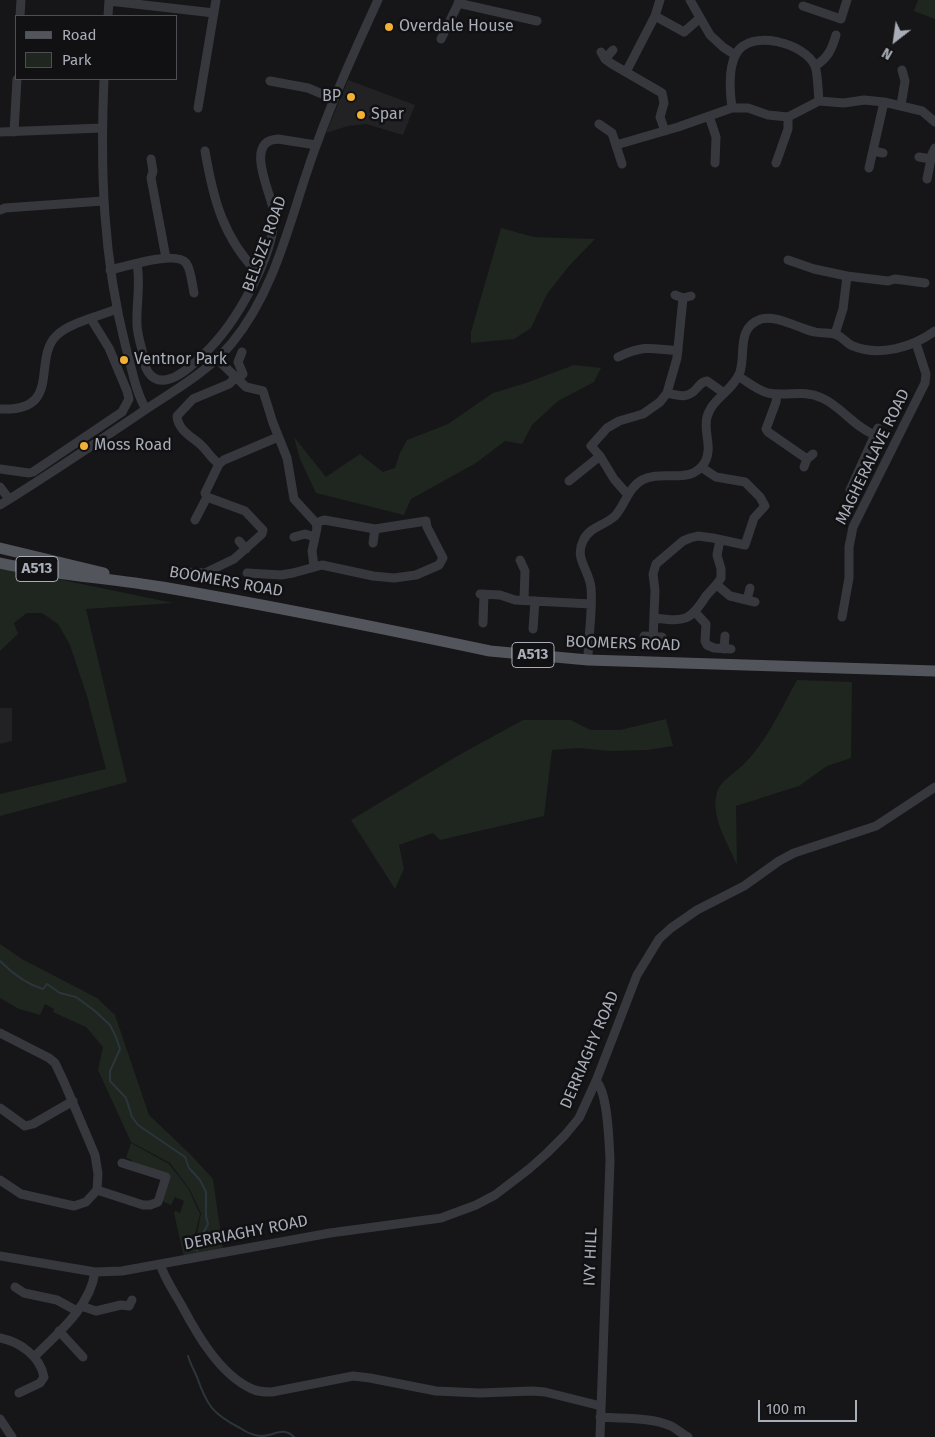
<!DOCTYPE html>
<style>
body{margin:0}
#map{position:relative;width:935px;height:1437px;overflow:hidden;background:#161618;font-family:"Fira Sans",sans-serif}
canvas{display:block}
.legend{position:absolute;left:15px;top:15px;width:162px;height:65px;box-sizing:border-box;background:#111113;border:1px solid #4d4f55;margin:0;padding:6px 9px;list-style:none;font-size:15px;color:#a8adb8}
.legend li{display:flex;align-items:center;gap:10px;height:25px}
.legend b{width:25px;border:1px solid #4d4f55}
.north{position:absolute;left:870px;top:15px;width:50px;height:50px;-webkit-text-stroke:4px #111113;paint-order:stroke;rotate:210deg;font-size:14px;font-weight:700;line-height:20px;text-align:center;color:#a8adb8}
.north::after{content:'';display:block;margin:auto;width:18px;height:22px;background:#a8adb8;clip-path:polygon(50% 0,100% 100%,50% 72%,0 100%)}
.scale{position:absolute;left:758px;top:1400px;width:99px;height:22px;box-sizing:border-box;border:2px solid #a8adb8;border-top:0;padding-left:6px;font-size:15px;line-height:18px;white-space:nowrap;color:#a8adb8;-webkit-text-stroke:4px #111113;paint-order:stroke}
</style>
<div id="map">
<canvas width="935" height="1437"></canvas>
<ul class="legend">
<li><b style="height:6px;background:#53555c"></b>Road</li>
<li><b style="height:14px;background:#1e261f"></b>Park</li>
</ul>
<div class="north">N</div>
<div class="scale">100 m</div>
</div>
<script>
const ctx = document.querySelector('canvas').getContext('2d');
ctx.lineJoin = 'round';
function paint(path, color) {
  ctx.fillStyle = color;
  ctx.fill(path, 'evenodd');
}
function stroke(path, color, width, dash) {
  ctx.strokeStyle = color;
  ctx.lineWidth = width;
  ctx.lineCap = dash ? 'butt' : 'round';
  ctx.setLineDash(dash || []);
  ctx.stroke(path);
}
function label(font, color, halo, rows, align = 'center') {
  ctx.font = font + ' "Fira Sans",sans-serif';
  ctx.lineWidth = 5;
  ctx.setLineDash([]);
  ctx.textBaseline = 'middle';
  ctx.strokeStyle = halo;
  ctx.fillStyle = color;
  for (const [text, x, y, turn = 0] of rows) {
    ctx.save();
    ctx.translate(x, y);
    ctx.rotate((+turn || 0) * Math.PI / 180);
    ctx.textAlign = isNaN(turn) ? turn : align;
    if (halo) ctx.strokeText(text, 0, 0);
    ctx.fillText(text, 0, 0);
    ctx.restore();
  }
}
const built = new Path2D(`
 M348 80 415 105 403 135 366 124 348 126 326 133Z
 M0 708H12V741L0 744Z`);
const green = new Path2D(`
 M918 0H935V19L914 11Z
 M501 228 534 237 595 239 569 266 547 294 531 328 514 339 471 343V332Z
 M574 365 601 368 594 382 558 401 532 425 522 444 505 441 476 463 411 499 404 515 316 493 300 459 294 437 326 477 360 454 383 472 395 468 400 453 407 440 448 424 493 393 526 383Z
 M0 567 173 603 86 609 127 782 0 816V794L106 769 87 696 70 645 58 624 42 613H27L14 623 18 634 0 651Z
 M797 680 852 682 851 758 827 766 799 786 736 806 737 865C728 843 710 817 717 792 721 780 735 773 744 764 767 741 781 709 797 680Z
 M666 719 673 746 647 750 610 751 579 748 552 750 544 816 440 840 433 833 399 845 404 869 395 889 351 820 459 755 523 720H571L590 730H620Z
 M0 944 22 959 97 998 115 1015 149 1115 191 1155 213 1179 223 1249 184 1257 174 1213 175 1211 180 1213 184 1201 175 1197 171 1205 164 1202 162 1198 168 1176 132 1164V1160L126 1158 131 1143 169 1164 188 1188 200 1214 192 1247 197 1234 201 1213 189 1188 170 1163 131 1142 98 1070 103 1047 86 1027 53 1012 54 1009 45 1004 40 1015 19 1009 0 998Z`);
const stream = new Path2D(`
 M0 961C13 974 26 984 43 989L47 984 60 993 76 997 95 1011 110 1025 116 1037 120 1049 110 1071V1081L126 1098 132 1117 138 1125 185 1157 189 1168 200 1180 206 1192V1216L208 1224 197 1245V1251
 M188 1356C190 1363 194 1370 197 1377 207 1406 213 1414 240 1428 246 1432 255 1436 262 1436 274 1436 283 1426 294 1437`);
const minor = new Path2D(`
 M690 0 710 35 723 47 735 55
 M109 1 214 13
 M458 3 537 21
 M803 6 841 19 847 0
 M20 16 21 0
 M108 16 109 0
 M655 16 684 32 700 18
 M441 39 460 0
 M601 52 605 59 612 64 662 93 664 103 660 117 665 131
 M605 59 613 50
 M815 66C828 58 832 49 836 35
 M626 72 655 16 660 0
 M104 79C100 171 103 258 126 348 132 368 135 391 146 409
 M270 81 308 88 334 99
 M901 105 905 81 902 70
 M198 108 216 0
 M732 108C730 93 728 68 736 54 750 28 805 43 815 66 818 74 818 92 819 101
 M709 116 716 137 715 163
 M599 124 612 133 622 164
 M0 132 102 128
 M14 132 17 79
 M616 145 678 127 732 108H748L768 115 788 117 819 101 844 103 864 100 884 102 922 111 935 122
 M205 151C213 198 223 238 258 273
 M873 151 883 153
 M919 157 931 159
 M151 159 153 171 151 178 166 258
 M776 163 788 129V117
 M869 168 884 102
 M927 179 932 154 935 148
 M0 210 5 208 103 201
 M788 260 814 269 847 276 888 281 895 279 925 283
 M137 264C141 285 136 304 137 324 137 333 140 342 142 350 143 358 144 366 148 372 163 394 192 366 204 354 235 325 275 256 274 214 273 196 242 141 278 139L316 145
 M110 270C125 267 175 250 186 263 191 269 192 284 194 293
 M675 295 683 298 691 296
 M835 334 843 309 847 276
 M618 357C643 345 652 348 678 351
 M217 359 246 387 263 391 273 423 287 458 294 499 316 523 317 528 312 551 314 566
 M738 376C748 382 757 390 768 393 787 397 803 389 822 398 842 407 854 427 875 435
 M238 379 243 374 238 362 242 352
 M667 393C679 396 688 399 697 388 701 384 701 382 707 381L724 393
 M777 394 776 402 766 429 768 432 807 459
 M0 409C63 412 32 361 56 336 69 323 99 316 117 309
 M600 456 591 446 607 428 619 421 643 414 660 402 667 393 677 358 683 298
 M219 464C212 459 208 452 202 446 193 437 178 431 177 416L193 399 229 384 236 377
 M804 467 807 459 813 454
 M0 469 29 473 33 472 122 412 129 399 127 391 109 348 91 319
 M569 481 600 456 614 479 628 495
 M0 487 9 499
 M850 490 878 428
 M0 505C47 476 93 445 139 414 171 392 207 373 232 343 278 287 291 213 316 146 334 96 356 48 378 0
 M195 520 207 497
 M294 537 305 534 315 537
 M239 541 246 549
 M373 543 375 529
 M520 560 525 571 524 600
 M185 572 205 573 234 559 262 534 263 530 245 511 207 497 205 493 219 464 224 460 278 437
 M247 573 281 575 293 573 322 565 373 576 394 578 416 575 439 565 443 558 427 527 426 521 375 529 324 520 316 523
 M717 585 730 596 755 602
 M480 594 500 595 515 600 591 604
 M747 600 750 588
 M695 612 706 624 705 641 707 645 714 648 731 649
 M842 617 849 578V547L853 527 925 383 926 374 916 343
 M654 618C684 621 689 623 706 596 711 590 717 585 721 578V569L717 555 720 540
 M483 623 484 594
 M533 629 535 601
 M644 636 662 637
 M653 641 655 590 653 574 656 564 683 541 690 538 698 536 713 538 745 545 754 518 765 506 760 497 745 482 716 477 701 467
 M724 649 725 636
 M588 660C588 636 593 611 591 588 590 571 574 559 583 541 589 527 604 526 615 516 625 505 628 488 642 480 662 469 691 486 705 462 713 447 703 432 707 417 712 398 734 390 740 372 746 353 736 328 761 319 773 316 786 322 797 326 803 328 809 331 815 332 823 334 830 332 837 335 844 338 847 344 853 346 880 357 913 347 935 331
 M0 1033 49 1058 55 1063 64 1082 95 1155 98 1174 97 1190 86 1202 74 1206 21 1194 0 1180
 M596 1081C608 1092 609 1142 610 1160L600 1437
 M0 1108 25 1126 33 1124 73 1101
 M97 1190 143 1205H150L158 1202 166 1177 122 1163
 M0 1256 95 1272 122 1271 330 1233 441 1218 476 1205 495 1195 529 1169 547 1153 565 1135 579 1118 596 1081 637 975 659 939 671 928 697 910 744 886 779 861 794 853 876 826 935 787
 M160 1264C165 1279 174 1292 182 1306 197 1334 219 1373 250 1388 257 1392 264 1392 272 1392L353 1376 370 1378 436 1391 480 1393 532 1391 545 1392 601 1406
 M15 1287 24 1293 57 1300 77 1311
 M81 1306 96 1311 121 1305 129 1306 132 1300
 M59 1331 83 1357
 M0 1338C20 1342 40 1356 44 1377L40 1383 19 1393
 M34 1357C58 1333 90 1307 95 1272
 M600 1417C623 1419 650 1417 671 1426 677 1429 682 1434 688 1437
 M0 1419 12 1437`);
const major = new Path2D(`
 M0 548 104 573
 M0 563C53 575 108 578 162 587 272 606 381 628 490 651L588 660 935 671`);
const markers = [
 [389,27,5,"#f2b134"],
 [351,97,5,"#f2b134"],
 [361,115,5,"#f2b134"],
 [124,360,5,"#f2b134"],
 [84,446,5,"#f2b134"]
];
const shields = [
 [37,569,42],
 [533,655,42]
];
const shieldNames = [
 ["A513",37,569],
 ["A513",533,655]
];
const poiNames = [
 ["Overdale House",399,27],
 ["BP",341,97,"right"],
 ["Spar",371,115],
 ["Ventnor Park",134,360],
 ["Moss Road",94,446]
];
const streetNames = [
 ["BELSIZE ROAD",265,244,-70],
 ["MAGHERALAVE ROAD",873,457,-64],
 ["BOOMERS ROAD",226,582,10],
 ["BOOMERS ROAD",623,644,2],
 ["DERRIAGHY ROAD",590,1050,-67],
 ["DERRIAGHY ROAD",246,1233,-11],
 ["IVY HILL",591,1257,-88]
];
paint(built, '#222225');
paint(green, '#1e261f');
stroke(stream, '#2c353c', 2);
stroke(minor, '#37383d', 9);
stroke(major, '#53555c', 11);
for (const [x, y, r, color] of markers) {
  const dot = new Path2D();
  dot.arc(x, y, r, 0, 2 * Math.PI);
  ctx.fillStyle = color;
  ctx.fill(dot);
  stroke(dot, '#111113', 2);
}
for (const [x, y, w] of shields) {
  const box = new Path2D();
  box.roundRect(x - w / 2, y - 12.5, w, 25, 4);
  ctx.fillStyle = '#111113';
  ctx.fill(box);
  stroke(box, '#a8adb8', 1);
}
label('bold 15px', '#a8adb8', null, shieldNames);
label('16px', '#a8adb8', '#111113', poiNames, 'left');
label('16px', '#a8adb8', '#111113', streetNames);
</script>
